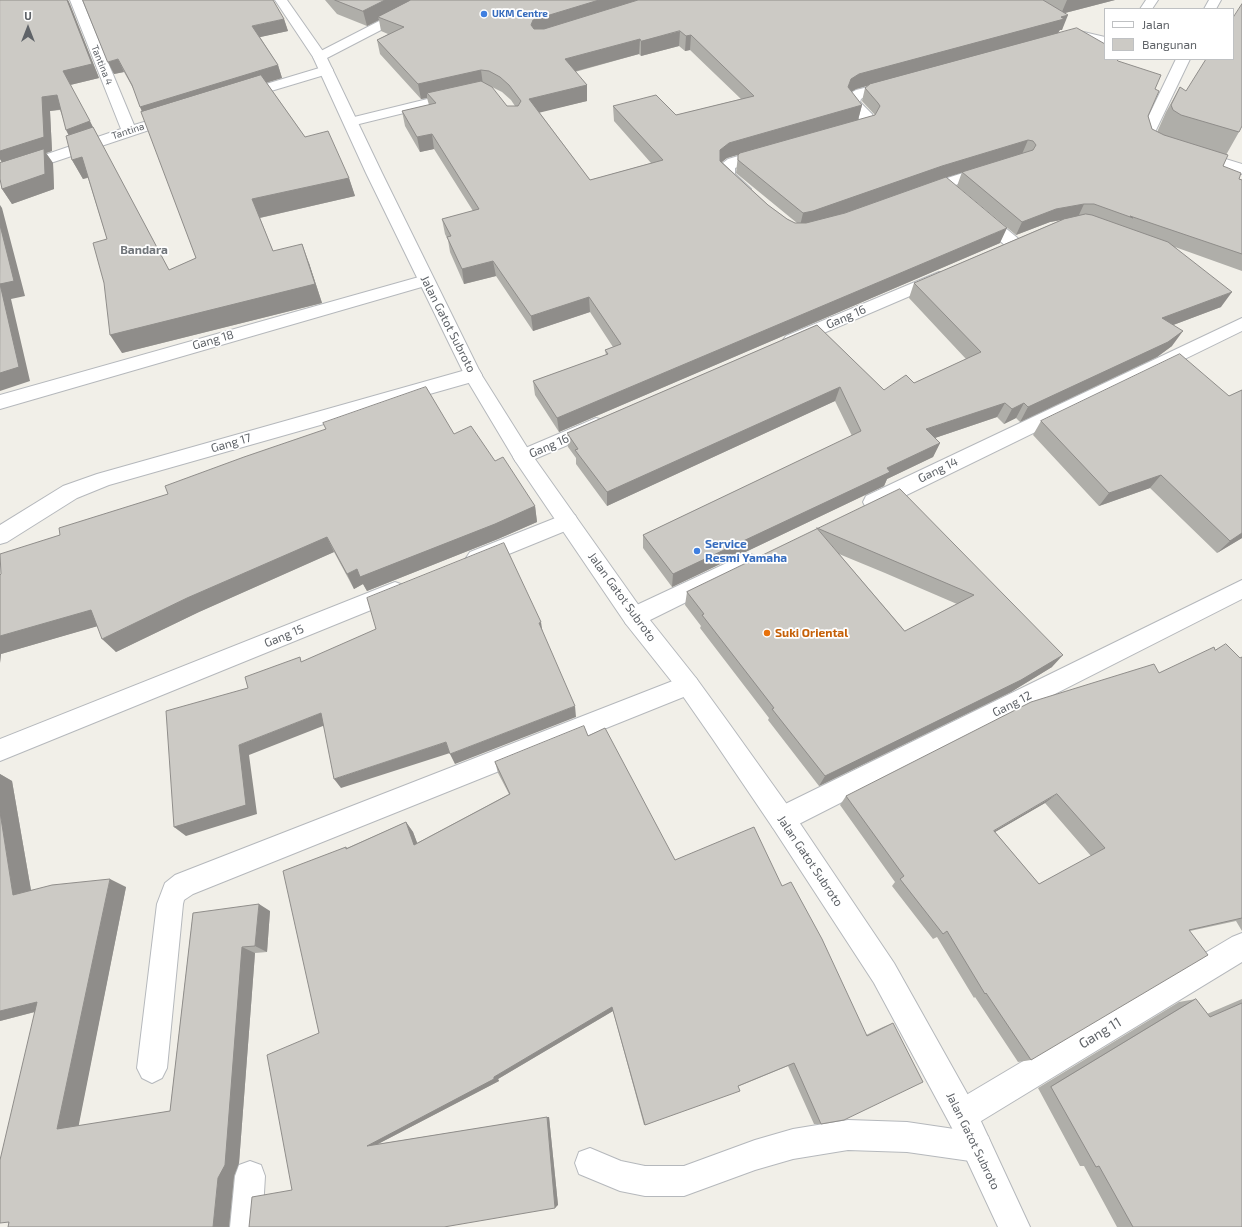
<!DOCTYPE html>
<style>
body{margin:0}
#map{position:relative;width:1242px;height:1227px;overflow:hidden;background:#f1efe8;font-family:"Exo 2",sans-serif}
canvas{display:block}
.legend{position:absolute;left:1104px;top:8px;width:130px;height:52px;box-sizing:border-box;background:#fff;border:1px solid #bfc1c3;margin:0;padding:5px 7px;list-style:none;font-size:12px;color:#5f6368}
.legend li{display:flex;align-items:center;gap:8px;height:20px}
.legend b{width:20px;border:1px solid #bfc1c3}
.north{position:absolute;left:8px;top:8px;width:40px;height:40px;-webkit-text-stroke:3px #fff;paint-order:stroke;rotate:0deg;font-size:11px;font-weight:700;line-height:16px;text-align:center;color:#5f6368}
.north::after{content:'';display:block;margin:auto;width:14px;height:18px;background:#5f6368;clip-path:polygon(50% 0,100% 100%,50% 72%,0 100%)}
</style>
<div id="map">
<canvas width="1242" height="1227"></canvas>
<ul class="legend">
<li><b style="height:5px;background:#fff"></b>Jalan</li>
<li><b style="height:11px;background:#cccac5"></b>Bangunan</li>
</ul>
<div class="north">U</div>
</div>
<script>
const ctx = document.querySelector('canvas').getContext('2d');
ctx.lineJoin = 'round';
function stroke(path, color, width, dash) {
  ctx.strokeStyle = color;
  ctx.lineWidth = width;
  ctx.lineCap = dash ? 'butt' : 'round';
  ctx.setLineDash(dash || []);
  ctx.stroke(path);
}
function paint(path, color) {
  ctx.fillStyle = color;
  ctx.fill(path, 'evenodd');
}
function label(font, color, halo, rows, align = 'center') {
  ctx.font = font + ' "Exo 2",sans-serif';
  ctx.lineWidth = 3.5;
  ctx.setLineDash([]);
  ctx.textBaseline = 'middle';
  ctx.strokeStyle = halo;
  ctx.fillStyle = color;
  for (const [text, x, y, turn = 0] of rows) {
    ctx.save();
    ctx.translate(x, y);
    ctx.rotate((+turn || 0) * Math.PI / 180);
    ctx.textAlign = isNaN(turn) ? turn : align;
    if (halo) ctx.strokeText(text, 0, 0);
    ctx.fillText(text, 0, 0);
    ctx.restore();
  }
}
const minor = new Path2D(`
 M70 0H82L134 125 174 113 179 114 181 117 179 120 0 180V170L121 129Z
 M275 0H287L327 57 325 60H315Z
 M1146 0H1158L1152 9H1140Z
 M1209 0H1221L1216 9H1204Z
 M1075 30 1105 37V45L1076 38 1068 41 1063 40 1061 37 1063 34Z
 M1176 59H1190L1156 130 1158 136 1167 141 1242 164V174L1157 147C1148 142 1144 140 1142 130Z
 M326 66 331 67 333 70 331 73 241 100 236 99 234 96 236 93Z
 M892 81 897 82 899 85 897 88 866 96 861 99 860 102 872 114 875 121C869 130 848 137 838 134L836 131 838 128 860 120 846 103 849 94 856 90Z
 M456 92 461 93 463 96 461 99 351 126 346 125 344 122 346 119Z
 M766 148 771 149 773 152 771 155 735 168V174L751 189 748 192C738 195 726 185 721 176 720 173 720 169 719 166L728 159Z
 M988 165 993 167 996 170 993 173 943 189 938 187 935 184 938 181Z
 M980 210 986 212 1020 240 1022 244 1020 248 1014 249 1008 248 974 218 972 215 974 212Z
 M939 272 945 273 947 277 945 281 798 344 792 346 786 344 783 340 786 336Z
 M426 275 432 276 434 280 432 284 0 409V395Z
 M1242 318V331L880 508 873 510 866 508 863 502 866 496Z
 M473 368 479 370 482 375 479 380 109 485 77 498 7 542 0 544V525L63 486 97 474Z
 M596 418 603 420 606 425 603 430 523 464 516 462 513 457 516 452Z
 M568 513 575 515 578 521 575 527 477 567 470 564 466 558 470 552Z
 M748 553 755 556 759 562 755 568 642 624 634 626 626 624 623 617 626 610Z
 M1242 580V599L791 828 782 831 773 828 769 819 773 810Z
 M395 582 403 585 406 591 403 597 0 761V739Z
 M688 675 696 678 700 685 696 692 193 894 184 900 183 904 167 1068 162 1078 152 1083 142 1078 137 1068 157 904 165 883 175 875Z
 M1242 933V962L973 1126 962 1130 977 1132 988 1136 992 1147 988 1158 977 1162 907 1152 848 1150 793 1159 755 1170 684 1196H645L620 1191 579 1174 575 1163 579 1152 590 1148 621 1161 645 1166H684L755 1140 793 1129 848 1120 907 1122 961 1130 951 1126 947 1115 951 1104 1232 937Z
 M250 1161 261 1165 265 1176 262 1227H230L235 1176 239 1165Z`);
const tertiary = new Path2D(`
 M420 0H435L433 3 327 58 382 173 481 374 530 452 642 610 696 678 728 722 791 810 894 963 973 1104 1030 1227H998L951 1126 874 983 773 828 712 738 680 692 626 624 516 462 467 380 366 173 313 57 315 54Z`);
const wall = new Path2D(`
 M0 0H68L99 78 70 85 169 270 196 258 134 90 124 72 114 74 108 62 284 19 288 31 260 37 278 65 282 78 266 82 305 137 349 178 355 196 260 218 273 251 309 263 322 303 122 353 107 239 88 178 83 179 72 160 69 135 60 110 50 111 52 151 46 153 53 163 54 189 12 204 2 189V163L0 159Z
 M325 0H1115L1065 13 1062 30H1059L1058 33 1105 59 1118 61 1155 89 1148 116 1152 129 1158 132V130L1166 112 1180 87 1239 132 1226 155 1223 166 1239 179 1242 180V271L1175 247 1221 307 1173 325 1172 346 1157 357 1020 422 1016 418 1004 424 997 417 935 438 940 443 933 457 887 479 884 486 672 587 643 548V535L852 436 835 401 607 506 576 464V458L568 447 567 433 817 325 884 390 914 383 966 359 909 298 914 283 1061 220 1050 222 1016 235 957 186 962 172 1022 154 946 177 1000 243 559 432 535 395 533 381 606 355 605 350 613 347 590 312 533 331 496 276 464 284 450 252 448 240 445 234 442 219 473 211 434 149 420 152 405 126 402 111 429 105 427 98 421 99 380 54 377 40 388 34 381 31 379 20 367 26 337 14ZM679 46 685 51 690 50 741 99 676 115 613 106 614 121 651 163 590 180 539 112 587 101V85L575 72 639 54 641 56ZM869 85 865 88 862 101 875 115 858 120 862 105 851 92 856 89ZM490 86 502 92 511 100 515 106H507ZM739 154 738 155 736 173 797 223H795L787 219 768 205 722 162 727 158Z
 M1242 390V538L1217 553 1150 488 1099 506 1033 435 1041 421 1229 396Z
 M454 434 495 461 535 506 537 522 498 539 367 591 363 584 354 589 334 552 199 612 116 652 97 626 1 654 0 663V575Z
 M900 489 1052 667 1011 692 819 786 768 720 769 718 700 628 701 626 685 605 687 592ZM839 554 885 573 957 604 905 631Z
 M1215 650 1240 658 1242 657V931L1236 921 1190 931 1031 1060 1018 1062 975 997 974 998 937 937 933 939 892 886 895 882 840 805 846 796 1159 673ZM1045 803 1091 856 1039 884 995 832Z
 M588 736 675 860 782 886 866 1035 883 1027 893 1023 821 1124H814L788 1066 645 1125H644L613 1011 498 1079 499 1081 378 1144 549 1117 558 1205 292 1189 319 1033 346 847 347 848 406 822 413 832 417 843 509 794 498 773 495 762Z
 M0 774 12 781 31 890 126 887 78 1126 170 1111 193 913 270 911 267 952 255 953 239 1163 234 1176 229 1227H8L35 1012 0 1021Z
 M1196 999 1207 1014 1242 999V1227H1117L1084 1166H1080L1038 1088 1179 1002Z`);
const shadedWall = new Path2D(`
 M67 0H68L70 4 99 78 70 85 63 71Z
 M385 0H417L378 17 379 20 367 26 363 11Z
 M599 0H648L535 35 531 25 533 20Z
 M1067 0H1115L1061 14Z
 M1068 15 1062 30H1060L1058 33 856 89 848 94V87L851 79 859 74Z
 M284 19 288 31 256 38 252 26Z
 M680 31 679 46 641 56V41Z
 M691 35 690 50 685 51 686 36Z
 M640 39 639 54 565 74V59Z
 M118 59 124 72 114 74 108 62Z
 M278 65 282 78 146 120 140 107Z
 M481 70 483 85 427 93V98L421 99 418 84Z
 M587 85V101L530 115 529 99Z
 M57 95 64 109 50 111 52 151 46 153 53 163 54 189 12 204 2 189 5 167 0 159V151L42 97Z
 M862 105 858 120 727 158 718 165 720 150 729 143Z
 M90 121 97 135 73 144 66 130Z
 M432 134 434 149 420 152 417 137Z
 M1028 140 1022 154 938 180 811 225 800 226 803 213 942 166Z
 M82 157 92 176 83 179 72 160Z
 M349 178 355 196 259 218 252 199Z
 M1084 204 1078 217 1050 222 1016 235 1022 222 1056 209Z
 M0 205 2 208 25 296 11 299 30 381 0 391Z
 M1007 228 1000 243 559 432 557 418Z
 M302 244 309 263 322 303 122 353 110 335Z
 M493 261 496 276 464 284 462 269Z
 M1232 292 1221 307 1152 333 1162 318Z
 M589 297 590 312 533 331 531 316Z
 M1183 331 1172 346 1157 357 1020 422 1028 407Z
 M840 387 835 401 607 506V492Z
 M1005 403 997 417 920 443 926 429Z
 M1024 403 1016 418 1004 424 1012 409Z
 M940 443 933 457 887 479 884 486 672 587 673 574 887 468Z
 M1161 475 1150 488 1099 506 1109 493Z
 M535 506 537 522 498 539 367 591 363 584 354 589 347 574 357 569Z
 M1242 533V538L1217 553 1230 541Z
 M327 537 334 552 199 612 116 652 102 639 187 598Z
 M91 610 105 624 1 654 0 663V636Z
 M541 622 543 635 539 623Z
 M1063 655 1052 667 1011 692 819 786 825 776Z
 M575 706 576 717 455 764 450 754Z
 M321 713 328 724 249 755 257 814 186 836 174 827 239 745Z
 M446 742 450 753 341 788 334 779Z
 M0 774 12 781 33 902 13 895 0 812Z
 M1057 794 1045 803 983 839 994 831Z
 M406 822 413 832 421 853 414 845Z
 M110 879 126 887 78 1129H57Z
 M259 904 270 911 267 952 255 946Z
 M242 947 255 953 239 1163 234 1176 229 1227H213Z
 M37 1002 57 1006 0 1021V1011Z
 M612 1007 613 1011 498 1079 499 1081 376 1145 367 1146 494 1077Z
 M547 1117H549L558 1205 555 1208Z`);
const building = new Path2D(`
 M0 0H67L92 64 63 71 90 121 66 130 57 95 42 97 44 137 0 151Z
 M83 0H273L284 19 252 26 278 65 140 107 132 85 118 59 108 62Z
 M335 0H385L363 11Z
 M411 0H599L533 20 531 25 534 29H544L638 0H1043L1068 15 1061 17 1064 19 859 74 851 79 848 87 862 105 729 143 720 150V161L768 205 787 219 795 223H806L845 213 946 177 1007 228 557 418 533 381 608 354 605 350 621 344 589 297 531 316 493 261 462 269 447 237 451 236 442 219 479 209 432 134 417 137 402 111 436 103 427 93 481 81 492 87 507 106H518L521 101 509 85 500 77 489 71 481 70 418 84 377 40 404 27 378 17ZM680 31 686 36 691 35 754 96 676 115 656 95 613 106 663 160 590 180 529 99 587 85 565 59 640 39 641 41Z
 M1242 4V126L1239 132 1181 115 1173 110 1171 105 1180 87 1186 91 1206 59H1233V18Z
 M1077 28 1105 44V59H1116L1118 61 1161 75 1155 89 1159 91 1148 116 1152 129 1164 135 1228 155 1223 166 1241 173 1239 179 1242 180V254L1130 216 1133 218 1094 204H1084L1056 209 1022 222 962 172 1033 150 1036 145 1033 141 1028 140 942 166 813 211 803 213 738 160V155L740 153 875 115 880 106 878 103 865 88 870 84Z
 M261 75 305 137 328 131 349 178 252 199 273 251 302 244 315 284 110 335 104 283 93 243 107 239 82 157 72 160 66 136 93 127 169 270 196 258 141 112Z
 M44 149 45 174 2 189 0 179V163Z
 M1086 214 1092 215 1168 242 1232 292 1162 318 1183 331 1168 342 1028 407 1024 403 1012 409 1005 403 926 429 940 443 887 468 890 472 673 574 643 535 861 431 840 387 607 492 575 450 578 449 567 433 817 325 884 390 906 375 914 383 981 352 914 283 1064 219Z
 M0 225 14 281 0 284Z
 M0 284 19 367 0 373Z
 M1180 354 1229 396 1242 390V533L1230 541 1161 475 1109 493 1041 421Z
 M426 387 454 434 471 426 495 461 503 457 535 506 495 524 360 577 357 569 347 574 327 537 187 598 102 639 91 610 0 636V575L1 574 0 554 60 535 59 528 168 494 165 486 244 457 326 429 323 423Z
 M900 489 1063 655 1021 680 825 776 772 709 774 708 702 615 704 614 687 592ZM817 528 974 595 905 631Z
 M504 543 541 622 539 623 575 706 450 754 446 742 334 779 321 713 239 745 246 805 174 827 166 711 248 688 245 677 300 657 301 662 376 629 367 598Z
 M1226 644 1240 658 1242 657V918L1189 930 1208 955 1031 1060 986 993 985 994 947 931 943 934 900 879 904 876 846 796 1031 702 1154 664 1159 673 1214 647 1215 650ZM1057 794 1105 848 1039 884 994 831Z
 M584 726 588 736 605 728 675 860 754 827 782 886 791 882 822 939 867 1036 893 1023 923 1082 844 1120 821 1124 794 1063 738 1086 740 1091 645 1125 612 1007 494 1077V1079L367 1146 547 1117 555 1208 444 1227H249L252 1197 292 1190 267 1055 319 1033 283 871 346 847V849L406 822 414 845 510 794 495 762Z
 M0 812 13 895 52 885 110 879 57 1129 170 1111 193 913 259 904 255 946 242 947 225 1165 218 1178 213 1227H8L9 1222 0 1223V1160L37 1002 0 1011Z
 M1196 999 1210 1017 1242 1003V1227H1133L1099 1166 1096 1167 1051 1087Z`);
const markers = [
 [484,14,4,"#3f7fe0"],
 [697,551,4,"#3f7fe0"],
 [767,633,4,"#e8710a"]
];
const farShopnames = [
 ["UKM Centre",492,14]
];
const farStreetnames = [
 ["Tantina 4",102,65,68],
 ["Tantina",128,131,-18]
];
const farQuarternames = [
 ["Bandara",144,250]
];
const streetNames = [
 ["Gang 16",846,317,-23],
 ["Jalan Gatot Subroto",448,324,63],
 ["Gang 18",213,340,-16],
 ["Gang 17",231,443,-16],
 ["Gang 16",549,446,-23],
 ["Gang 14",938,470,-26],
 ["Jalan Gatot Subroto",622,597,54],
 ["Gang 15",284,636,-22],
 ["Gang 12",1012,704,-27],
 ["Jalan Gatot Subroto",810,861,56],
 ["Jalan Gatot Subroto",973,1141,64]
];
const shopNames = [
 ["Service",705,544],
 ["Resmi Yamaha",705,558]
];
const foodNames = [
 ["Suki Oriental",775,633]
];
const nearStreetnames = [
 ["Gang 11",1100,1033,-31]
];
stroke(minor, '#b5b8bc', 2);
stroke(tertiary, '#b5b8bc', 2);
paint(minor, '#fff');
paint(tertiary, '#fff');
paint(wall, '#afaea9');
paint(shadedWall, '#8f8d8a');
paint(building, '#cccac5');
stroke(building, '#8f8d8a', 1);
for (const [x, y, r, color] of markers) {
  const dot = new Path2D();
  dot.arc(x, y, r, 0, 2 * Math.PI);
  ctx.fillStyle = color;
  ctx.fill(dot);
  stroke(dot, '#fff', 1.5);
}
label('bold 10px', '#366cbe', '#fff', farShopnames, 'left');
label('10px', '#5f6368', '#fff', farStreetnames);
label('bold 12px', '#70757a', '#fff', farQuarternames);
label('12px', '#5f6368', '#fff', streetNames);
label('bold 12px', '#366cbe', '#fff', shopNames, 'left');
label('bold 12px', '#c56008', '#fff', foodNames, 'left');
label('14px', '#5f6368', '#fff', nearStreetnames);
</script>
